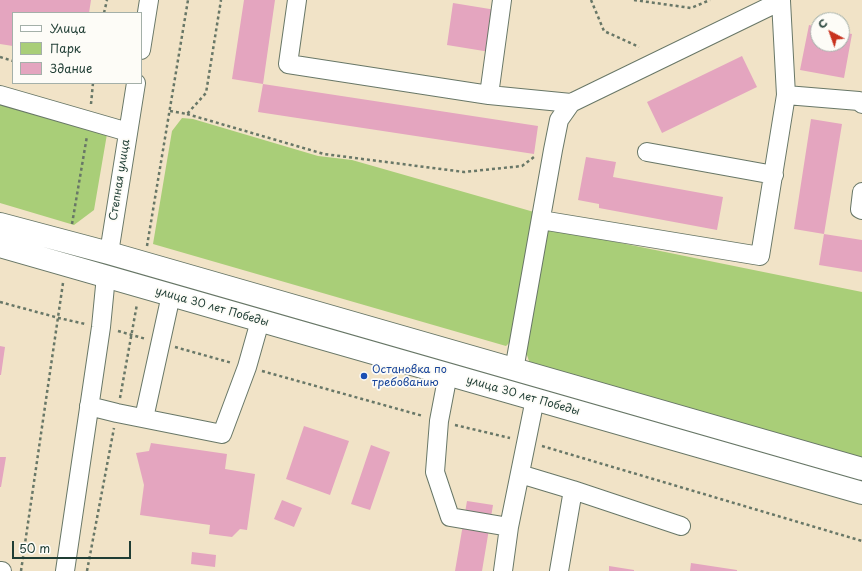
<!DOCTYPE html>
<meta charset="utf-8">
<style>
body{margin:0}
#map{position:relative;width:862px;height:571px;overflow:hidden;background:#f1e3c7;font-family:"Playpen Sans",sans-serif}
canvas{display:block}
.legend{position:absolute;left:12px;top:12px;width:130px;height:72px;box-sizing:border-box;background:#fdfcf7;border:1px solid #a4b0a9;margin:0;padding:5px 7px;list-style:none;font-size:12px;color:#1f3d34}
.legend li{display:flex;align-items:center;gap:8px;height:20px}
.legend b{width:20px;border:1px solid #a4b0a9}
.north{position:absolute;left:810px;top:12px;width:40px;height:40px;box-sizing:border-box;background:#fdfcf7;border:1px solid #a4b0a9;border-radius:50%;rotate:319deg;font-size:11px;font-weight:700;line-height:16px;text-align:center;color:#1f3d34}
.north::after{content:'';display:block;margin:auto;width:14px;height:18px;background:#c8321e;clip-path:polygon(50% 0,100% 100%,50% 72%,0 100%)}
.scale{position:absolute;left:12px;top:541px;width:119px;height:18px;box-sizing:border-box;border:2px solid #1f3d34;border-top:0;padding-left:5px;font-size:12px;line-height:14px;white-space:nowrap;color:#1f3d34;-webkit-text-stroke:3px #fdfcf7;paint-order:stroke}
</style>
<div id="map">
<canvas width="862" height="571"></canvas>
<ul class="legend">
<li><b style="height:5px;background:#fff"></b>Улица</li>
<li><b style="height:11px;background:#a9ce78"></b>Парк</li>
<li><b style="height:11px;background:#e4a5bf"></b>Здание</li>
</ul>
<div class="north">С</div>
<div class="scale">50 m</div>
</div>
<script>
const ctx = document.querySelector('canvas').getContext('2d');
ctx.lineJoin = 'round';
function paint(path, color) {
  ctx.fillStyle = color;
  ctx.fill(path, 'evenodd');
}
function stroke(path, color, width, dash) {
  ctx.strokeStyle = color;
  ctx.lineWidth = width;
  ctx.lineCap = dash ? 'butt' : 'round';
  ctx.setLineDash(dash || []);
  ctx.stroke(path);
}
function label(font, color, halo, rows, align = 'center') {
  ctx.font = font + ' "Playpen Sans",sans-serif';
  ctx.lineWidth = 3.5;
  ctx.setLineDash([]);
  ctx.textBaseline = 'middle';
  ctx.strokeStyle = halo;
  ctx.fillStyle = color;
  for (const [text, x, y, turn = 0] of rows) {
    ctx.save();
    ctx.translate(x, y);
    ctx.rotate((+turn || 0) * Math.PI / 180);
    ctx.textAlign = isNaN(turn) ? turn : align;
    if (halo) ctx.strokeText(text, 0, 0);
    ctx.fillText(text, 0, 0);
    ctx.restore();
  }
}
const green = new Path2D(`
 M0 103 107 134 94 210 74 225 0 203Z
 M182 118 193 119 318 156 352 160 534 212 512 340 506 346 153 244 172 131Z
 M547 228 862 292V460L530 364 524 346Z`);
const building = new Path2D(`
 M0 0H91L89 13H13V46L0 44Z
 M244 0H275L263 84 538 126 534 154 258 112 263 84 232 79Z
 M453 3 496 10 490 52 447 45Z
 M809 25 818 27V44H842V32L852 34 844 78 800 70Z
 M742 56 757 87 662 133 647 102Z
 M811 119 842 124 824 234 862 240V272L819 265 824 234 794 229Z
 M586 157 616 162 613 177 723 197 717 230 599 208V204L578 200Z
 M0 346 5 347 1 375H0Z
 M304 426 349 441 330 495 286 479Z
 M151 443 227 454 225 469 255 474 247 530 240 529 232 537 209 534 210 525 140 515 144 485 136 453 149 451Z
 M371 445 390 452 370 510 351 504Z
 M0 457H6L1 487H0Z
 M282 500 302 508 294 527 274 519Z
 M467 501 493 505 482 571H455Z
 M192 552 216 555 215 567 191 564Z
 M691 563 737 570V571H690Z
 M609 566 634 570V571H609Z`);
const path = new Path2D(`
 M591 0 604 31 639 47
 M634 0 691 8 710 0
 M104 13 107 0
 M0 57 13 61
 M91 104 93 83
 M170 111 187 114 206 93 221 0
 M187 114 324 154 464 172 522 166 534 157
 M72 224 87 136
 M147 246 188 0
 M0 302 59 318 85 324
 M118 331 146 339
 M175 347 232 363
 M262 371 423 416
 M120 398 137 304
 M455 425 510 438
 M542 446 862 541
 M21 571 63 283
 M87 571 114 428`);
const minor = new Path2D(`
 M297 0 288 64 489 95 571 103
 M781 1 786 95 859 101 862 104
 M141 50 149 0
 M0 95 128 132
 M489 95 502 0
 M647 152 774 175
 M862 192 860 209 862 210
 M541 220 760 256 786 95
 M109 253 136 83
 M514 370 553 150 559 120 571 103 781 1V0
 M448 374 439 421 435 472 450 517 509 527
 M89 406 117 413 222 434 247 367 260 321
 M144 418 171 295
 M520 474 573 490 559 571
 M573 490 681 526
 M0 571H2
 M65 571 101 327 106 276
 M503 571 509 527 535 399`);
const major = new Path2D(`
 M0 224 109 253 862 469
 M0 246 862 493`);
const markers = [
 [364,376,4,"#1a4fb4"]
];
const streetNames = [
 ["Степная улица",120,180,-81],
 ["улица 30 лет Победы",212,307,16],
 ["улица 30 лет Победы",523,396,16]
];
const transitNames = [
 ["Остановка по",372,370],
 ["требованию",372,383]
];
paint(green, '#a9ce78');
paint(building, '#e4a5bf');
stroke(minor, '#687767', 20);
stroke(major, '#687767', 24);
stroke(path, '#687767', 2.5, [3, 3]);
stroke(minor, '#fff', 18);
stroke(major, '#fff', 22);
for (const [x, y, r, color] of markers) {
  const dot = new Path2D();
  dot.arc(x, y, r, 0, 2 * Math.PI);
  ctx.fillStyle = color;
  ctx.fill(dot);
  stroke(dot, '#fdfcf7', 1.5);
}
label('11px', '#1f3d34', '#fdfcf7', streetNames);
label('11px', '#164399', '#fdfcf7', transitNames, 'left');
</script>
